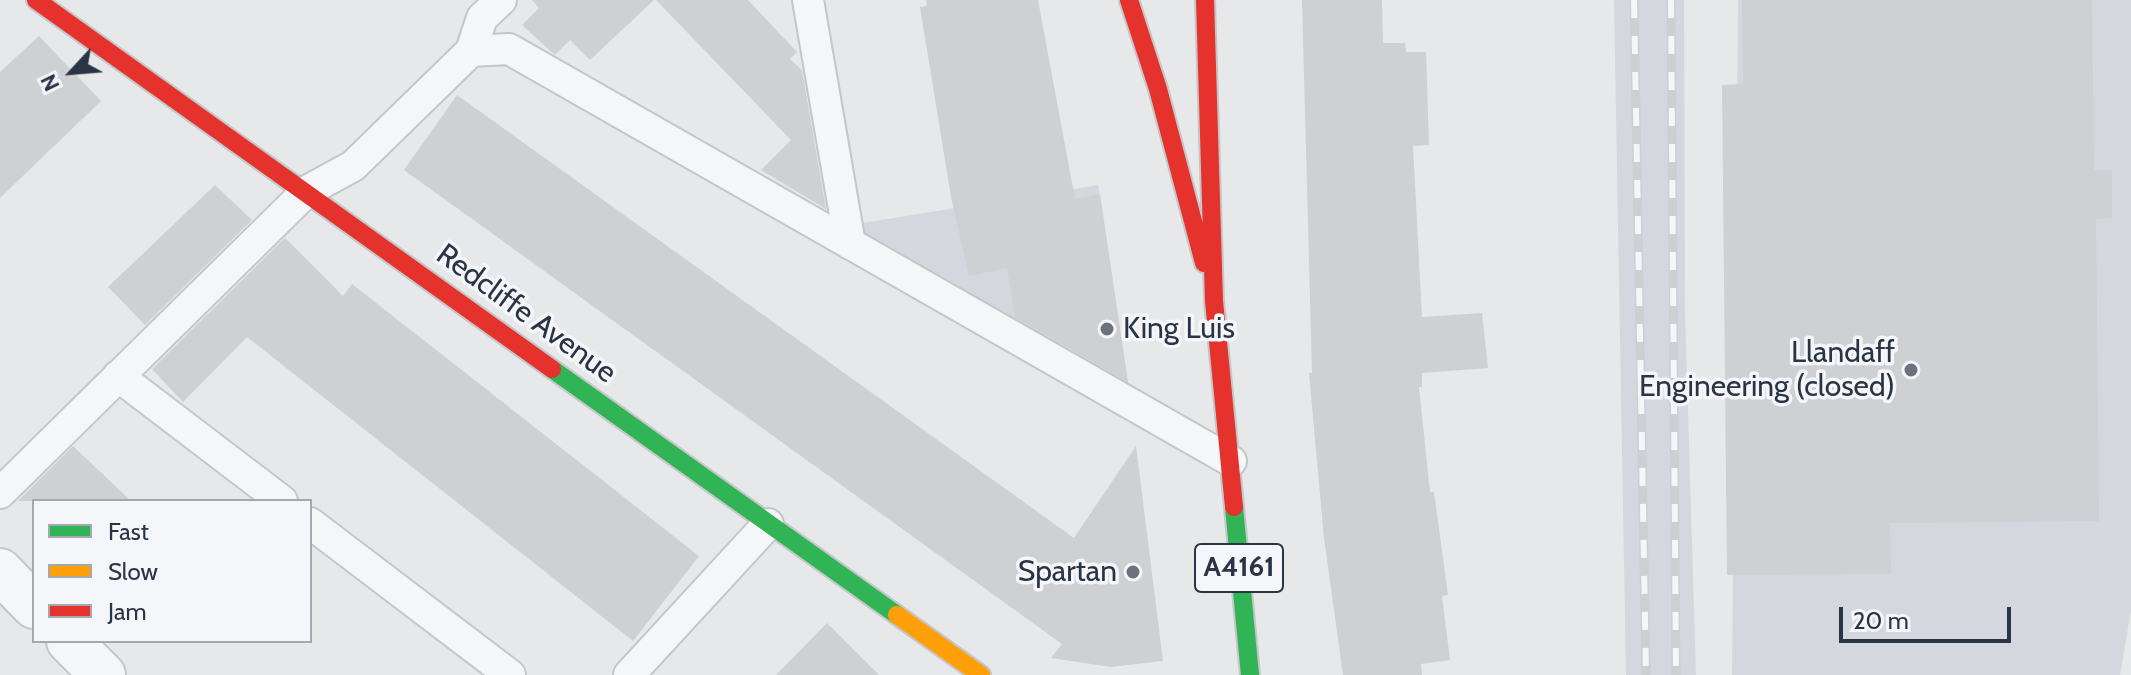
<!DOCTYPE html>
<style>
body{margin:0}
#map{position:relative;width:2131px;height:675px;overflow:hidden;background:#e6e8ea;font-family:Cabin,sans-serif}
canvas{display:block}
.legend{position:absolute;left:32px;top:499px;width:280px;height:144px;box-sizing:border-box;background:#f4f6f9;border:2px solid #a4a8b1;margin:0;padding:10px 14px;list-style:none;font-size:24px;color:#2b3445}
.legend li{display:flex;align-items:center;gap:16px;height:40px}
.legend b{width:40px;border:2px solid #a4a8b1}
.north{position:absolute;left:32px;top:32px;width:80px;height:80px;-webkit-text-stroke:6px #f4f6f9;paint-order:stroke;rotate:244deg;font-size:22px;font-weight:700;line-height:32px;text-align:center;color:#2b3445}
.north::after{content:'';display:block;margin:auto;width:28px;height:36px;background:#2b3445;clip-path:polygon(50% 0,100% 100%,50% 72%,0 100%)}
.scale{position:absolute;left:1839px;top:607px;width:172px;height:36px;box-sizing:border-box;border:4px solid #2b3445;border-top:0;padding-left:10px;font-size:24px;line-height:28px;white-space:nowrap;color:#2b3445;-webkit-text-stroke:6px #f4f6f9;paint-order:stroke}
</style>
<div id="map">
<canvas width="2131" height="675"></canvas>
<ul class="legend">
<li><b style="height:10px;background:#30b455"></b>Fast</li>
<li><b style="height:10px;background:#ff9f0a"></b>Slow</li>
<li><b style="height:10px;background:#e5322d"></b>Jam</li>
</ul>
<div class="north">N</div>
<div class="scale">20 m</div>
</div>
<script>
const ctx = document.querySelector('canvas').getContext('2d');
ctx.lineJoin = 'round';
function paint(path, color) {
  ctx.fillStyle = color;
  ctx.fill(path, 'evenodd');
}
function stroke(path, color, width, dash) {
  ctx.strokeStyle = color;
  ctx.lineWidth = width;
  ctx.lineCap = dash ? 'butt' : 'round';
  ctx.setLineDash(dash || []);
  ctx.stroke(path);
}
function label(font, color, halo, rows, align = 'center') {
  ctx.font = font + ' Cabin,sans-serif';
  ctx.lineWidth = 7;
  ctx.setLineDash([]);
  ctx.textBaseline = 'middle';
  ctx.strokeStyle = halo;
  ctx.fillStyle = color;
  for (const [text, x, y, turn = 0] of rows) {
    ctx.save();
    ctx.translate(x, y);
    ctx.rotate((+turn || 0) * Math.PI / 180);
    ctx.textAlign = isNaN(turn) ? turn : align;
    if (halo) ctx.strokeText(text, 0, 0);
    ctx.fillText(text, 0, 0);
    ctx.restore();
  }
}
const built = new Path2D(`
 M1614 0H1684L1685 314 1696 675H1626Z
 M1738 0H2131V610L2120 675H1732Z
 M1098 185 1128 383 1123 384 864 235 863 223Z`);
const building = new Path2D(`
 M532 0H654L590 60 570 40 555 55 522 25 539 8Z
 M656 0H748L797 52 790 59 802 70 826 209 761 170 791 140Z
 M926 0H1038L1075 199 1100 194 1128 382 1015 317 1007 268 969 276 951 197 920 7 927 6Z
 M1302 0H1382L1383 43H1405L1406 52H1426L1429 145 1413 146 1422 317 1482 313 1488 368 1422 373V387H1419L1430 492H1434L1448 595 1442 596 1450 660 1421 664 1422 675H1343L1324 538 1309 373H1312Z
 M1742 0H2092L2094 170H2112V218L2096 219 2099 521 1890 523 1891 574 1727 575 1722 85 1743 84Z
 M39 36 101 101 0 198V72Z
 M457 95 1074 538 1136 446 1163 661 1111 667 1051 658 1062 644 404 170Z
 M215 185 252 220 145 325 108 287Z
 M285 238 343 296 352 284 699 556 633 641 247 337 183 402 152 369Z
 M73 446 131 501H18Z
 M827 623 879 675H776Z`);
const lane = new Path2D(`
 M808 0 850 244
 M471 51 509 49 1231 461
 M118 376 282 501
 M0 493 307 191 353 166 471 51 482 18 501 0
 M310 523 510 675
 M629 675 768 524`);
const street = new Path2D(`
 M0 571 34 606
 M69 641 103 675`);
const fast = new Path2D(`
 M552 369 897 615
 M1234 507 1250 675`);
const slow = new Path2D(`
 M897 615 981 675`);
const jam = new Path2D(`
 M36 0 552 369
 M1129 0 1158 89 1204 263
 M1205 0 1214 301 1234 507`);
const rail = new Path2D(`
 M1634 0 1646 675
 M1671 0 1676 675`);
const markers = [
 [1107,329,8,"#6c737f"],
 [1911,370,8,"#6c737f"],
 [1133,572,8,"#6c737f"]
];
const shields = [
 [1239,568,88]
];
const shieldNames = [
 ["A4161",1239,568]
];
const streetNames = [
 ["Redcliffe Avenue",526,314,36]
];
const poiNames = [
 ["King Luis",1123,329,"left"],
 ["Llandaff",1895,353],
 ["Engineering (closed)",1895,387],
 ["Spartan",1117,572]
];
paint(built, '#d4d7dd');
paint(building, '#ced0d3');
stroke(lane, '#c4c6c8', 34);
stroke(street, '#c4c6c8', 48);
stroke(fast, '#c4c6c8', 22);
stroke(slow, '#c4c6c8', 22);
stroke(jam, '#c4c6c8', 22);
stroke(lane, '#f5f6f7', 30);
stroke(street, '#f5f6f7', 44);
stroke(fast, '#30b455', 18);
stroke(slow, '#ff9f0a', 18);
stroke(jam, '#e5322d', 18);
stroke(rail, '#cecfd2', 9);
stroke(rail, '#f4f6f9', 6, [18]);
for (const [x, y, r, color] of markers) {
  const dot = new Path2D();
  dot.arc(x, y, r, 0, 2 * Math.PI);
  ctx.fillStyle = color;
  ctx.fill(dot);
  stroke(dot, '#f4f6f9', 3);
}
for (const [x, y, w] of shields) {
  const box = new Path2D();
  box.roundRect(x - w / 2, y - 24, w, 48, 6);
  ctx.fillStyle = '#f4f6f9';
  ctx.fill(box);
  stroke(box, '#2b3445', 2);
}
label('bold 28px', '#2b3445', null, shieldNames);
label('30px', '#2b3445', '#f4f6f9', streetNames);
label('30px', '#2b3445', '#f4f6f9', poiNames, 'right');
</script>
